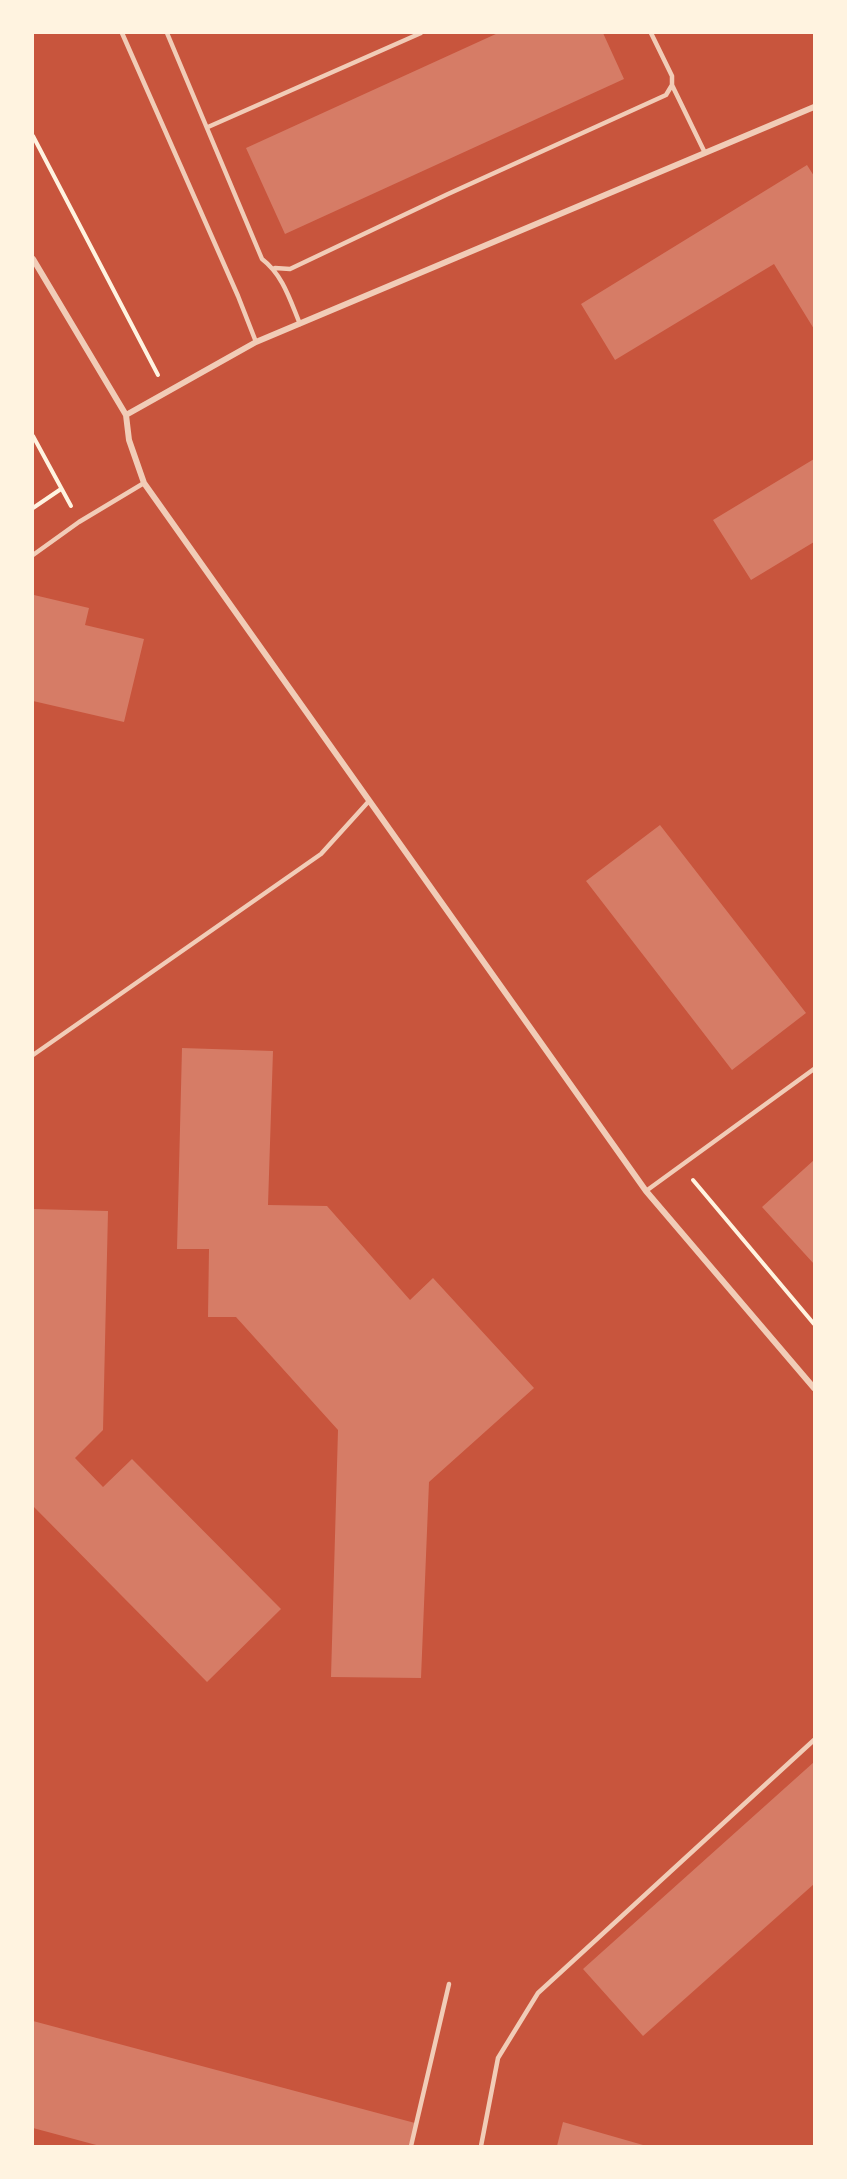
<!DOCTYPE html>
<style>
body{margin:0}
#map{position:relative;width:847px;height:2179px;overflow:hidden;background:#c8553d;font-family:Lato,sans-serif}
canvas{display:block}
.frame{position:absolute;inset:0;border:34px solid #fff3e0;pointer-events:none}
</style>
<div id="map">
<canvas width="847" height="2179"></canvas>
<div class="frame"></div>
</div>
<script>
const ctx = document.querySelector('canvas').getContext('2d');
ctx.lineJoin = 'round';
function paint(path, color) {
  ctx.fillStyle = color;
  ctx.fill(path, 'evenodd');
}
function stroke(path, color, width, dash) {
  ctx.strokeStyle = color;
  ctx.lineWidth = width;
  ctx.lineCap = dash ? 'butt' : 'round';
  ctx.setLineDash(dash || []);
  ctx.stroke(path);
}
const building = new Path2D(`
 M498 33H603L624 79 285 234 246 148Z
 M807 165 814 176V329L774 264 615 360 581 304Z
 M814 459V542L751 580 713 520Z
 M34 595 89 608 85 625 144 639 124 722 33 701Z
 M660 825 806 1013 732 1070 586 881Z
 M182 1048 273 1051 268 1205 327 1206 410 1300 433 1278 534 1388 429 1482 421 1678 331 1677 338 1430 236 1317H208L209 1249H177Z
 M814 1160V1264L762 1207Z
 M33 1209 108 1211 103 1430 75 1458 103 1487 132 1459 281 1609 207 1682 33 1506Z
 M814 1762V1884L643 2036 583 1969Z
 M33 2021 415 2123 409 2146H100L33 2128Z
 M563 2122 643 2145V2146H557Z`);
const path = new Path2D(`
 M33 136 158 375
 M33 436 71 506
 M33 508 61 489
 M693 1180 814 1324`);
const service = new Path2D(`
 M122 33 238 296 256 342
 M167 33 262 259C283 275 290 300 300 324
 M672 85 705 153
 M208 127 421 33
 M275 268 290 269 448 194 666 95 672 85V76L651 33
 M33 555 79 522 144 483
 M33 1055 321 854 369 801
 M646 1191 814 1069
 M411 2146 449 1984
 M481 2146 498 2058 538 1993 814 1740`);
const minor = new Path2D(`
 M33 259 126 415 129 440 144 483 646 1191 814 1388
 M126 415 256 342 814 107`);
paint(building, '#d67c66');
stroke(path, '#fff3e0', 4);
stroke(service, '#f1ccb7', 4.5);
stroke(minor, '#f1ccb7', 6);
</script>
